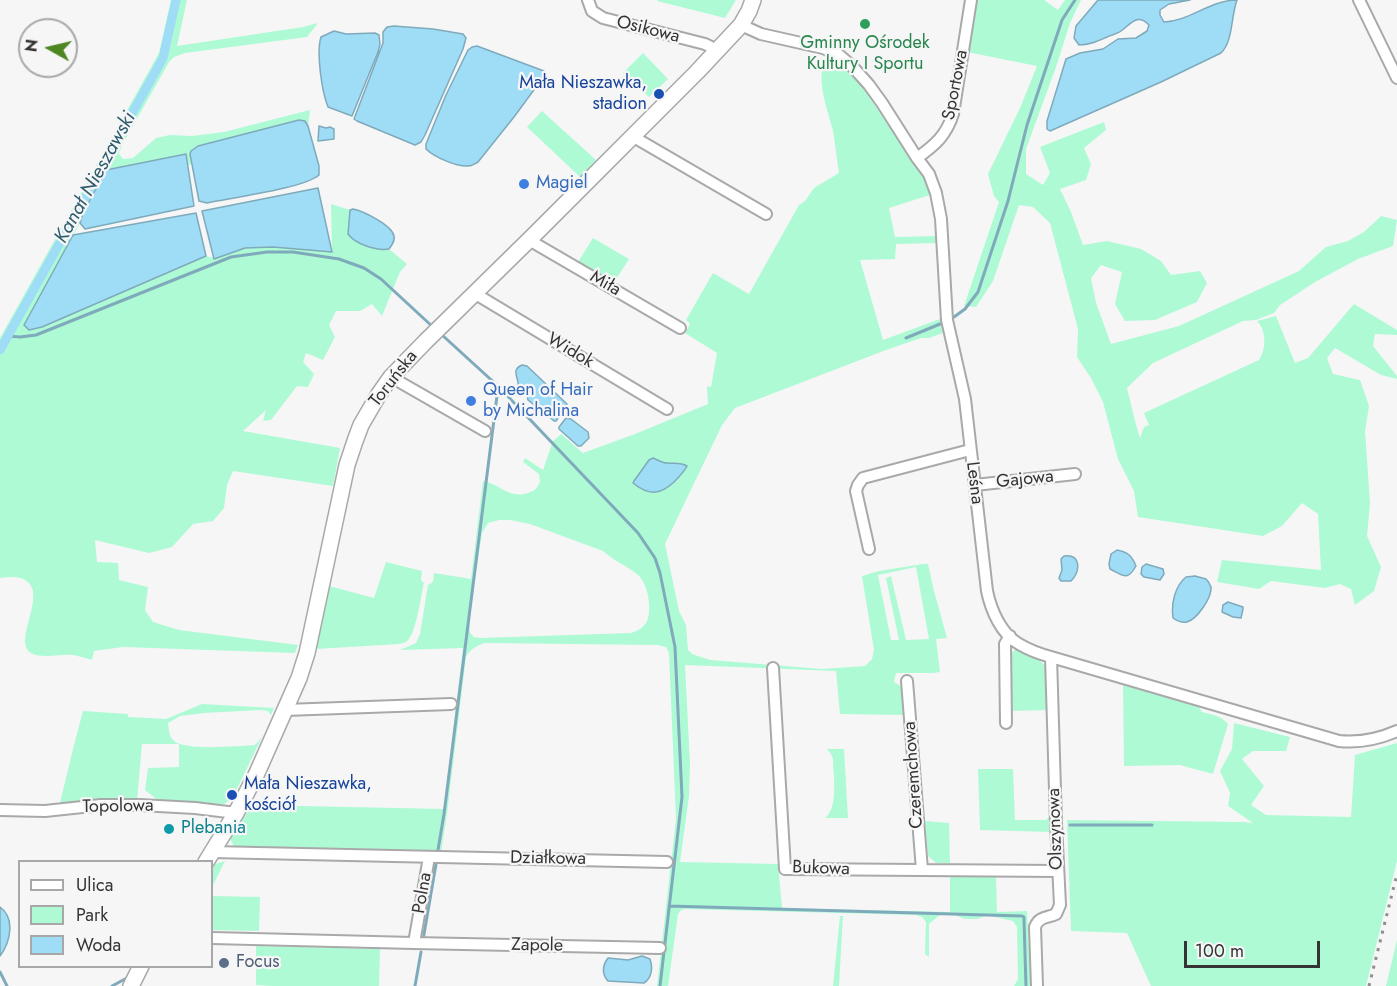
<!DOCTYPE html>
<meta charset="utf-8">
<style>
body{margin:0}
#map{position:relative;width:1397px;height:986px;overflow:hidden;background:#f6f6f7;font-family:Jost,sans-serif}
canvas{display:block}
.legend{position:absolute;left:18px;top:860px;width:195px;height:108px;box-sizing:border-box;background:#f6f6f7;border:2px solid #a8a8a9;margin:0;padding:8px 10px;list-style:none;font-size:18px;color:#343435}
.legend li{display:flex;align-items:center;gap:12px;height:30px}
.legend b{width:30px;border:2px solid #a8a8a9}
.north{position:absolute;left:18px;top:18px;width:60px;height:60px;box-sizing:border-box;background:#f6f6f7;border:2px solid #a8a8a9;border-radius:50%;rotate:278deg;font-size:16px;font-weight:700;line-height:24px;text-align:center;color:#343435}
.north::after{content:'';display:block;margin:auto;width:21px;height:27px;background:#4e8622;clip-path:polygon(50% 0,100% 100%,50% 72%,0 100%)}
.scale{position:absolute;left:1184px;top:941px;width:136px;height:27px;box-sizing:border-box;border:3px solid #343435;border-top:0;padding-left:8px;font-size:18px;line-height:21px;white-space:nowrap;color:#343435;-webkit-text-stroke:4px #f6f6f7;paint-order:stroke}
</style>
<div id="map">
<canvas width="1397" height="986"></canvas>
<ul class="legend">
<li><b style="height:8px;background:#fff"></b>Ulica</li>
<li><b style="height:16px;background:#aefad5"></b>Park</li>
<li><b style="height:16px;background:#9fdcf5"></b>Woda</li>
</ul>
<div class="north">N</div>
<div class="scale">100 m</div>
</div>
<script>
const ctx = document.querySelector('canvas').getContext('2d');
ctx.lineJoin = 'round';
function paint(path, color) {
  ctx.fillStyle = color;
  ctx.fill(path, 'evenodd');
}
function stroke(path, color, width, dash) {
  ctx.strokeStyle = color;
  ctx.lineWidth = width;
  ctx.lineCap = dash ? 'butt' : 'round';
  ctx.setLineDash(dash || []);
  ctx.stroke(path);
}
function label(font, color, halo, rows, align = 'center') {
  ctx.font = font + ' Jost,sans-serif';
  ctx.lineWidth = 4.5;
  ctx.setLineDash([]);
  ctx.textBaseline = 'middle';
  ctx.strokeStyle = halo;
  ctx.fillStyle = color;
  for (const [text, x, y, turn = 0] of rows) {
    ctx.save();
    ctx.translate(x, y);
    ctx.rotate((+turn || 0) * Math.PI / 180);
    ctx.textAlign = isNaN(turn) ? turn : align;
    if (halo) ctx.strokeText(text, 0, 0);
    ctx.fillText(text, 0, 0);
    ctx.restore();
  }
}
const green = new Path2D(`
 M171 0H187L177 46 303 27 318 23 307 37 185 53 174 57 169 62 122 145 119 154 123 159 133 158 156 138 170 135 192 136 224 132 310 110 308 126 305 121 190 154 192 164 188 165 186 154 106 170 83 213 80 223 24 325 206 256C220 261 233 250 247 248 275 244 304 250 332 252L331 204 350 210 348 234 384 250 389 249 407 264 400 272 382 316 372 304 360 311H336L329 325 335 337 323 360 306 353 303 362 314 374 308 387 297 386 271 420 263 421 266 410 243 431 340 448 333 486 233 471 227 485 224 508 213 521 193 524 172 547 149 553 95 540 97 562 118 563 119 580 148 587 145 610 153 622 179 630 298 645 295 653 123 647 94 651 92 660C86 658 79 656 73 655 61 654 42 659 31 653 11 641 51 591 23 579 16 576 8 577 0 578V338L159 53Z
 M658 0H736L725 18 657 1Z
 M975 0H1044L1058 10 1065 0H1081L1070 23 1056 67 1026 149V174L1043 185 1050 173 1040 147 1104 122 1106 130 1084 148 1091 164 1086 180 1060 189 1071 212 1083 245 1107 241 1141 249 1161 261 1171 275 1200 271 1207 283 1197 302 1155 320 1125 321 1115 304 1122 272 1101 265 1091 278 1096 303 1111 344 1179 326 1299 271 1326 247 1348 241 1364 232 1381 216 1397 220 1393 246 1358 259 1315 282 1280 305 1274 313 1256 320 1243 321 1153 363 1127 388 1135 421 1140 438 1144 427 1149 425 1144 413 1259 360C1266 350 1267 331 1257 321L1276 316 1295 363 1308 358 1354 304 1397 330V335L1375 334 1373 346 1397 376V379L1381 375 1335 348 1327 358 1333 374 1360 380 1369 406 1365 431 1370 503 1367 536 1381 567 1374 591 1355 605 1351 589 1340 584 1325 588 1271 581 1259 589 1217 582 1222 560 1321 570 1318 514 1302 503 1282 526 1263 536 1138 517 1134 491 1118 459 1103 402 1091 378 1077 357 1078 329 1050 223 1033 207 1019 205 993 281 976 307 964 306 999 202 994 196 988 174 1020 108 1037 66 967 52Z
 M643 53 668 79 649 97 623 73Z
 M825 63 835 67 844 66 865 91 923 176 933 194 889 208 895 237 938 236V243L896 244 895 259 860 260 883 340 940 319 943 333 929 338H921L886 350 735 408 722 425 665 544 679 611 686 625 688 650 692 654 710 660 822 669 865 666 872 659 874 650 862 576 879 571 923 564H928L934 591 947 638 936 639 940 672 933 673H896L894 682 902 687 904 715 840 714 836 671 685 665 690 764 689 796 680 862 778 864 782 908 950 912V877H996L997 912 1027 911 1031 986H1014L1018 979 1017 927 1013 921 987 915 977 919H965L955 915 941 914 929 924V957L925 954 926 922 922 917 916 915 685 909 681 910 678 914 668 986H657L676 819 669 653 666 647 658 645 484 643C477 646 470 649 466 657L447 814 441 852 235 848 230 839 252 805 444 809 463 648 400 650 416 643 420 634 428 585 433 582 434 573 471 579 483 481C501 484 510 501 530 492 536 490 537 488 540 482L539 474 523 462 525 458 543 470 553 441 561 434 583 453 635 434 708 404 707 386 711 387 717 353 685 333 690 324 686 320 713 273 749 294 799 205 805 201 814 188 839 173C837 159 835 145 833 131 829 114 815 78 825 63ZM499 520H510L530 524 603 551C614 561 627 566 638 575 648 583 653 612 646 623 642 629 637 631 631 633L480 638 474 637 470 633 469 619 482 533 488 523ZM916 567 929 639 906 640 891 576 886 578 899 640H891L878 575Z
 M542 111 596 160 580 177 527 127Z
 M593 238 629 259 613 284 578 262Z
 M386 562 422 571 421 580 424 583C421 595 416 633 408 640 405 643 403 643 399 644L316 649 329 586 374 598Z
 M1020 649 1034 656 1048 668 1049 710 1010 711 1009 655 1015 650Z
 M1123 685 1199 707 1202 712C1213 715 1220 715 1228 724L1213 774 1180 765 1124 766Z
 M202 704 274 708 271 715 268 711 260 710 204 713 180 716 168 723C169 730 169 737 174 741 185 751 239 746 255 745L262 737 232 799 219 807 159 801 145 790 148 768 179 767V744H142L137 801 59 807 74 745 83 711 128 714V717L166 719Z
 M1234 723 1290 737 1286 751H1253L1242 759 1264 786 1251 805 1266 815 1351 817 1355 755 1397 743V861L1366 986H1151L1127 933 1071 931 1067 820 1243 822 1253 823 1228 806 1230 793 1220 771 1232 749Z
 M827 749H844L848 818H825C839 807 833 776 833 759L831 754Z
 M978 769H1013L1015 820H1046L1051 815V832L980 830Z
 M925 821 949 823 950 863H936L928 856Z
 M225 861 212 887V870L215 864Z
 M212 896 260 897 259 931 212 930Z
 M840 916H843L839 986H833Z
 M1397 940V986H1386Z
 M256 946 380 949 379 986H273L256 985Z`);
const water = new Path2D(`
 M1098 0H1190L1169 4 1160 10V15L1164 22C1190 21 1210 0 1237 0 1231 16 1233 42 1221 53L1161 82 1050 131 1047 129V121L1066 59 1080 53 1103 49 1118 39 1136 38 1147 31 1149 25C1137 12 1130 25 1121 31 1117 34 1111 35 1107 37 1098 41 1090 45 1079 45L1074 38 1076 26Z
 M394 26 433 29 463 34 466 38 463 49 425 135 421 142 415 145 357 121 354 119 383 43V32L387 27Z
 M334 31 346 34 375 33 379 35 380 44 378 52 352 116 328 107C322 92 316 53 321 37Z
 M477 46 544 71 542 79 514 117 478 162C474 164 472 166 468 166 457 167 434 157 426 149V144L446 95 468 50 472 47Z
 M299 120 305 121 308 126 319 166V175C305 188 230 198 207 203L199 201 190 154 191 151 198 146Z
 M319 126 326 128 330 127 334 129V139L318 141Z
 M186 154 194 206 85 229 80 223 83 213 106 170Z
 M318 188 332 252 273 247 245 248 214 259 202 211Z
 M353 209C363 211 392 225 394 236 395 241 392 245 389 249 376 251 355 244 348 234L350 210Z
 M196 213 206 256 42 327 29 330 24 325 73 235Z
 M522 365 527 366 567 404 566 407 556 421H554L528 400 526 391 519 389C518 387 518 384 518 382 516 374 513 369 522 365Z
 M566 418 571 419 588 432 589 438 581 446H578L559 429V427Z
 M653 458C658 460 662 463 667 463 675 464 680 462 687 466 684 472 679 477 674 482 660 495 649 496 633 483L634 481 649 460Z
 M1117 550C1128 552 1132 556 1136 566 1127 582 1123 575 1110 569L1109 564 1111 554Z
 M1064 556C1082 554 1080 572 1071 581H1061L1059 578 1062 570 1061 559Z
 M1146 564 1163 569 1164 574 1160 580 1144 577 1141 574 1142 567Z
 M1195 576 1206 579C1209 582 1210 584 1211 587 1212 598 1197 619 1187 622 1182 623 1177 621 1173 618 1171 603 1175 586 1186 577Z
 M1228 602 1243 607V609L1241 618 1233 617 1222 612 1223 605Z
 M0 907C16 918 10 943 0 956Z
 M642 956 650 959C653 967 652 978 644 983L608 981C602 974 602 966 608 958L628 960Z`);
const stream = new Path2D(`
 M954 317 965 309 978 292 1008 201 1027 125 1062 20 1075 0
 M441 334 499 387 638 533 655 558 660 573 675 647 682 797 660 986
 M8 336 20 337 36 335 231 257 267 252H293L339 259 364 268 381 279 434 328
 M906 338 940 324
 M1070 825H1152
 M438 850 444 814 498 388
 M669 906 1022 916 1024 917V920L1026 986
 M423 940 436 864
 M0 972 7 986
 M112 986 125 979
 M415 986 421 952`);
const canal = new Path2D(`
 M0 350 163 58 176 0`);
const street = new Path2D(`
 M588 0 592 11 603 18 705 44 717 50
 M1359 0 1397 78
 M741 25 761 34 823 48 838 54 852 66 869 85 882 103 917 158 929 174 936 193 941 219 947 320 965 399 987 591C991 610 1001 634 1019 644 1029 650 1040 654 1051 657L1339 741C1359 743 1379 739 1397 731
 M632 136 766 214
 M917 158C935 145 946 136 953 114L971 0
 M529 240 680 328
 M474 293 667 409
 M391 377 485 431
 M975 485 1075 474
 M869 549 856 491 858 485 863 478 970 450
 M773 668 785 869 1058 871
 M907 681 922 870
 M285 710 451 704
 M1006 723 1005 644 1010 636
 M0 810 45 811 101 805H140L195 808 236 813
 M212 852 667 862
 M212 938 414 943 660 948
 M414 943 429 857
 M1037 986 1035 927C1039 916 1048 918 1056 914L1060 905 1056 823 1051 657`);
const secondary = new Path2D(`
 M206 862 236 813 257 773 299 678 307 653 347 465 355 441 361 425 379 394 391 377 426 341 532 237 697 72 741 25 749 11 753 0
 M131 986 141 966`);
const rail = new Path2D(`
 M1369 986 1397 874`);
const markers = [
 [865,24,6,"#2e9e5b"],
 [659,94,6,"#1a4fb4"],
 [524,184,6,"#3f7fe0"],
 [471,401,6,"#3f7fe0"],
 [232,795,6,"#1a4fb4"],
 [169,829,6,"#0f9aa8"],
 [224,963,6,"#5c6f8a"]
];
const streetNames = [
 ["Osikowa",648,30,14],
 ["Sportowa",956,85,-79],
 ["Miła",605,284,30],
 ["Widok",570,351,31],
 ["Toruńska",394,379,-52],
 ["Gajowa",1025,480,-6],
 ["Leśna",974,483,83],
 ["Czeremchowa",914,775,-94],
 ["Topolowa",118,807,-1],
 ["Olszynowa",1056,829,-92],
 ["Działkowa",548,859,1],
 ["Bukowa",821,869,2],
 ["Polna",423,893,-80],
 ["Zapole",537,946,1]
];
const leisureNames = [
 ["Gminny Ośrodek",865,44],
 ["Kultury I Sportu",865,65]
];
const transitNames = [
 ["Mała Nieszawka,",647,84],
 ["stadion",647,105],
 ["Mała Nieszawka,",244,785,"left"],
 ["kościół",244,806,"left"]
];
const shopNames = [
 ["Magiel",536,184],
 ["Queen of Hair",483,391],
 ["by Michalina",483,412]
];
const cultureNames = [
 ["Plebania",181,829]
];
const serviceNames = [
 ["Focus",236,963]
];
const waterNames = [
 ["Kanał Nieszawski",96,178,-61]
];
paint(green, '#aefad5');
paint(water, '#9fdcf5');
stroke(water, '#7faabb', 1.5);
stroke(stream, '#7faabb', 3);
stroke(canal, '#9fdcf5', 9);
stroke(street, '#a9a9aa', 14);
stroke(secondary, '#a9a9aa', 18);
stroke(street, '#fff', 10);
stroke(secondary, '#fff', 15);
stroke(rail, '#8f8f90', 3, [3, 6]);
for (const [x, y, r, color] of markers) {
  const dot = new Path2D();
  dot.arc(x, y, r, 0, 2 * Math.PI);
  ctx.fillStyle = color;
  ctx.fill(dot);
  stroke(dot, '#f6f6f7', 2);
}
label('18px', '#343435', '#f6f6f7', streetNames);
label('18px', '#27864d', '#f6f6f7', leisureNames);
label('18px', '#164399', '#f6f6f7', transitNames, 'right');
label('18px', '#366cbe', '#f6f6f7', shopNames, 'left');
label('18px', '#0d838f', '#f6f6f7', cultureNames, 'left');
label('18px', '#4e5e75', '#f6f6f7', serviceNames, 'left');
label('italic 20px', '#2e5d6f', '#f6f6f7', waterNames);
</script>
